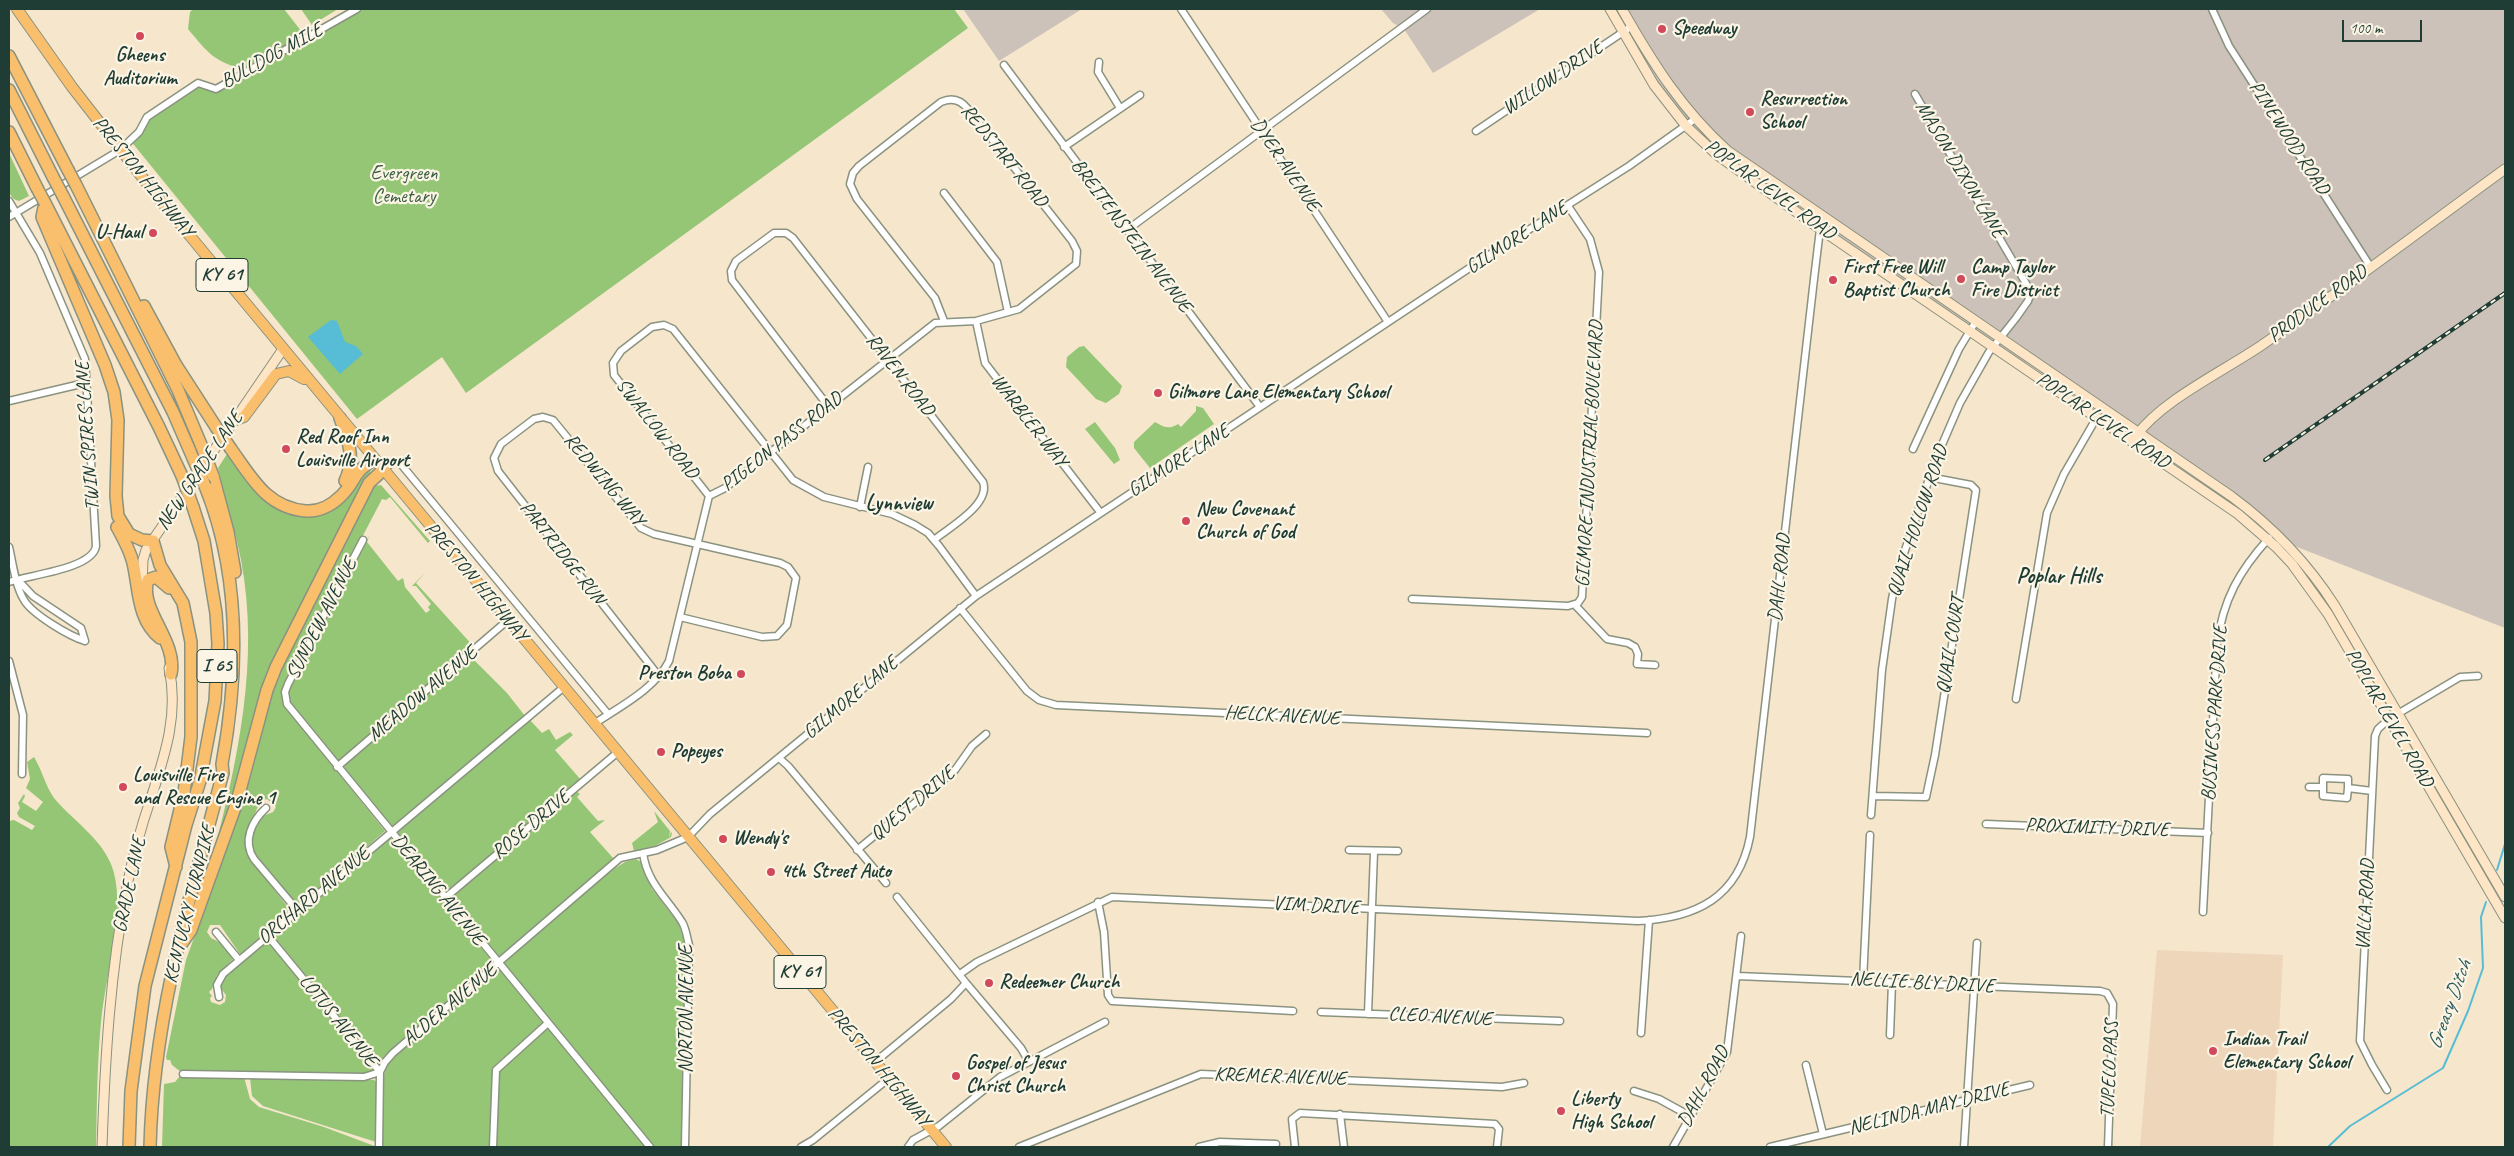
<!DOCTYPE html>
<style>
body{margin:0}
#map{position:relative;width:2514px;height:1156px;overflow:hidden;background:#f5e6cc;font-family:Caveat,sans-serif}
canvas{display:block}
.frame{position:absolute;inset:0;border:10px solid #1f3d34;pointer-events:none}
.scale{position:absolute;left:2342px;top:20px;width:80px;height:22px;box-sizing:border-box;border:2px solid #1f3d34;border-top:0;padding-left:6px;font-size:15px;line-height:18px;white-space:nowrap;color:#1f3d34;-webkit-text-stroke:4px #fcf5e5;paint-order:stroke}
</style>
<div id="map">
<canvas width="2514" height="1156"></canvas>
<div class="frame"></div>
<div class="scale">100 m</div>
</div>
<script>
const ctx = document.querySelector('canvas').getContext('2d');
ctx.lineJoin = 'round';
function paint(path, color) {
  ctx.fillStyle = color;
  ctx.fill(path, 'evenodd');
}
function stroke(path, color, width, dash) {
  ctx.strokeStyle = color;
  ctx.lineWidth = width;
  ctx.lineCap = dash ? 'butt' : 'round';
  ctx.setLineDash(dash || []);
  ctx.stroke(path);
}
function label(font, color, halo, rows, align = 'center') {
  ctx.font = font + ' Caveat,sans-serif';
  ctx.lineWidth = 4.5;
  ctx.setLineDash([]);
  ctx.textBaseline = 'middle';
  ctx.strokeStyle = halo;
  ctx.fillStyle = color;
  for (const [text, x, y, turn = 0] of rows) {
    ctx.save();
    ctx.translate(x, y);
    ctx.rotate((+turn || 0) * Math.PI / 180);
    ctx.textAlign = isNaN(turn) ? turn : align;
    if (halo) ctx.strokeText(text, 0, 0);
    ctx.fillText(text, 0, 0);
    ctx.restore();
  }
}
const built = new Path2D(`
 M2157 950 2283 955 2273 1147H2140Z`);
const industrial = new Path2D(`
 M963 9H1082L999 61Z
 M1381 9H1540L1433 73 1404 29 1393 23Z
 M1610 9H2505V628L2274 538 2240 509 2134 435 2028 364 1993 346 1716 154 1654 85Z`);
const green = new Path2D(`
 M193 9H284L305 36 247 70C214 62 209 54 188 29L190 12Z
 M301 9H338L312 25Z
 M359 9H954L968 28 466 393 442 357 357 419 130 140 147 117 198 83 216 89Z
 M9 153 29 196 19 201C2 198 9 167 9 153Z
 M1084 346 1122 386 1119 394 1106 403 1096 399 1066 367 1067 357 1079 347Z
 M1196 406 1203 408 1214 424 1150 468 1134 448V442L1155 422C1163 427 1169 430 1178 424L1181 427 1196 411Z
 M1095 422 1115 448 1120 460 1114 464 1085 429Z
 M229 451C252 484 266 518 312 515L368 467 371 470 287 636 234 802 213 856C238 759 260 660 241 560 235 529 225 498 218 468Z
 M381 485 430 541 428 543 390 497 386 500 382 499 283 689C281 702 286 707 293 717L385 831 301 904H297C284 890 257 866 251 849 248 838 254 827 258 818L273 812 276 807 267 799 260 801 249 829 246 849 254 864 290 910V913L240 954 220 925H210L207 932 211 938 221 943 233 959 217 975 212 989 209 992 212 996 210 998 211 1002 220 1005 225 1002 226 995 219 986 221 979 268 941 374 1068 365 1075 181 1072 172 1065 170 1060H167L166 1057 186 960 234 826 275 681 374 486Z
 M369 536 367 542 398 581 403 578 405 587 426 613 430 610 428 607 431 604 416 586H412L426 572 416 583 475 648 338 762 288 701V689Z
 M471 657 507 693 525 716 390 828 344 770 345 764Z
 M529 719 542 733 549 729 556 740 570 732 573 735 555 750 581 780 448 891 444 892 398 835V829Z
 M34 757C42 770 45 785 54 798 73 821 99 836 111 864 128 905 105 976 101 1022 97 1063 97 1105 96 1147H9V821L14 820 32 830 35 826 19 817 17 813 20 808 18 803 24 794 25 796 22 802 36 811 43 802 26 788 30 779 27 762Z
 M576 791 580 794 577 797 598 821 605 820 590 832 613 858 617 857 497 958 450 898Z
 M654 811 670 831 669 838 671 832 672 833 671 837 655 846 634 851 632 843 658 822Z
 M390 837 493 962 378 1062H375L271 935Z
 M636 859 641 862 652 889 679 924 686 947 683 1147H653L503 964 609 872 625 862Z
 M499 969 543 1023 493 1067 490 1147H382C382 1121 377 1086 389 1061L494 970Z
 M547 1028 550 1029 647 1147H494L497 1076 499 1070Z
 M180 1076 244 1077 250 1099 259 1107 324 1127 377 1147H162L164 1084 175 1082Z
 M250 1078 374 1080 377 1083 376 1142 263 1106 252 1096Z`);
const water = new Path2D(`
 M331 320 337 321 345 342 356 346 363 354 340 374 308 337Z`);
const stream = new Path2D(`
 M2497 870 2505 844
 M2328 1147 2350 1126 2443 1068 2468 1011 2483 968 2481 917 2486 902`);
const street = new Path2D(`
 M1181 9 1388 322
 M2212 9 2229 46 2370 266
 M1099 62 1098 72 1120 108
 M1004 65 1260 407
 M1476 131 1632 26
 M1064 147 1140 95
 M944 193 997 262 1008 312
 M9 201 40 253 85 359 96 546C93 569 28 575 9 582
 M9 217 120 150 139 132 147 117 198 83 216 89 357 9
 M1127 230 1427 9
 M976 321 985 363 1100 512
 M9 401 85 383
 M828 406 732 280 731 271 736 261 774 233H786L793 238 983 482C991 504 950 527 934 540
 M1913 449 1959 349 1976 321
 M383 470 393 462 400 463 608 714
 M709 496 614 375 613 363 621 351 652 327 664 325 673 329 793 480 824 497 892 514 915 525 928 533 939 546 976 596
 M860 507 868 467
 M363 540 288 684 285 692 287 704 650 1147
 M9 547C13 564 15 585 24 600 32 614 69 636 85 641
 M18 580 33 596 81 628 85 641
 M1412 599 1568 606 1578 603 1582 597 1599 272 1590 239 1568 206
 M1575 605 1607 639 1628 643 1635 647 1638 654 1637 664 1655 665
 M960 608 1027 691 1039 700 1056 705 1647 733
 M9 661 23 715 22 774
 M658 675 498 471 494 458 501 444 534 419 543 417 553 420 641 528 654 534 780 563 788 567 796 578 787 625 777 636 762 637 680 617
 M2016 699 2047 513 2064 474 2097 417
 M594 724C619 707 655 689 669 661L709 496 725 488 935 323 976 321 1019 309 1076 264 1077 251 1072 241 968 109C961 100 952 97 941 102L859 166 853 173 850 184 857 199 935 298 944 321
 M779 758 788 766 886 883
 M337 767 508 620
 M2309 787H2322
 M2348 788V779L2323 778V796L2347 798 2348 788 2372 791
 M1873 796 1926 797 1935 755 1976 490 1971 485 1929 477
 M266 808C252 821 242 841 254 859L297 910
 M1871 815 1882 670 1892 599 1898 571 1935 461 1960 403 1989 352 2016 318 2028 301 2031 292 1915 94
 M1986 824 2208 833
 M857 850 955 770 972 746 986 734
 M1349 850 1398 851
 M643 853C647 883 667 898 682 922 686 928 687 938 689 945L685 1147
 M897 897 966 983 1021 1048 1029 1062
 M445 898 618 752
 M1098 902 1104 932 1108 995 1112 1001 1293 1011
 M2203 912 2217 644C2223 600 2239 571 2269 538
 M216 932 239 960
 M268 936 380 1072 379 1147
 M960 974 977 962 1112 897 1638 921C1696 918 1738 898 1750 837L1814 279 1820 229 1826 219
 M1737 976 2100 991 2107 993 2113 1004 2108 1147
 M1863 981 1870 835
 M219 997 217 985 223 974 564 687
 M1321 1012 1560 1021
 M1368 1014 1374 852
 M1641 1033 1649 920
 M1890 1035 1892 983
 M875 1062 951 999 966 983
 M1806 1065 1823 1134
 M183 1074 364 1077 380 1072 385 1062 393 1053 620 858 657 850 688 837 710 814 976 596 1489 255 1629 166 1695 119
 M2387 1090 2372 1065 2360 1041 2375 736 2378 729 2389 719 2460 677 2478 676
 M1634 1091 1659 1099 1690 1116
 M1340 1114 1344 1147
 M493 1147 496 1070 548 1023
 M801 1147 813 1140 888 1079
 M908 1147 913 1140 939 1126 1000 1077 1105 1022
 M1019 1147 1201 1074 1502 1087 1524 1083
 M1199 1147 1220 1142 1276 1144
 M1295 1147 1292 1119 1300 1113 1495 1124 1499 1129 1497 1147
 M1673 1147 1727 1052 1741 936
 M1770 1147 2030 1085
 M1964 1147 1977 943`);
const secondary = new Path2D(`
 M1610 9 1654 85 1686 126 1716 154 1820 229 2238 514 2276 547 2292 564 2328 614 2505 918
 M1622 9C1652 62 1682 110 1728 151L2231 496C2273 527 2307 562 2335 606L2505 897
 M2136 436C2162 400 2224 371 2262 345 2344 289 2424 228 2505 169
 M142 585 143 560 146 550 283 349
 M102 1147C105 1060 110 972 127 886 133 856 141 827 151 798 165 755 179 714 169 668`);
const primary = new Path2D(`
 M17 9 72 87 156 195 946 1147
 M235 420 244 417 276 374 289 371 304 379`);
const highway = new Path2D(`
 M9 56 68 170
 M9 90 53 177
 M9 132 37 188
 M76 185 178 390 202 447
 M63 196 173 412 193 458
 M45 203 42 217 105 365 114 392 118 420 116 496 118 516 129 534 142 540 153 541 160 565 183 603 191 642V737L184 793 171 847 176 867
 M45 203 159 427 182 476
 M144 306 176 365 216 427
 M340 418C348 440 356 458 345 481
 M231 449C252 478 267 508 306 511 319 512 332 505 341 496 357 481 351 473 374 460
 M213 476 228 532 235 572
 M117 527C123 538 130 550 133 563 139 588 137 620 160 638
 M169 588 156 577 148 580C138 609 178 641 171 674
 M182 943 191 930 236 805 267 690 276 667 369 483 383 470
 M129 1147 131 1091 145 986 186 825 200 781 215 701 218 644 216 613 204 541 193 507
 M150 1147C153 1020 190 895 223 773L222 764C239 672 241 575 205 486`);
const rail = new Path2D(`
 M2265 460 2505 293`);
const highwayBridge = new Path2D(`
 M68 170 76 185
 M53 177 63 196
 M37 188 45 203
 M216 427 231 449
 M202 447 213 476
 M193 458 205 486
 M182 476 193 507`);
const markers = [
 [1662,29,5,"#d1495b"],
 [140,36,5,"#d1495b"],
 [1750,112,5,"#d1495b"],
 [153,233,5,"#d1495b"],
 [1961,279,5,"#d1495b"],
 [1833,280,5,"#d1495b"],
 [1158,393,5,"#d1495b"],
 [286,449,5,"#d1495b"],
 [1186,521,5,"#d1495b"],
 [741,674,5,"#d1495b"],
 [661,752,5,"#d1495b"],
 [123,787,5,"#d1495b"],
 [723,839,5,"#d1495b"],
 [771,872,5,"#d1495b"],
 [989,983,5,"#d1495b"],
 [2213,1051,5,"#d1495b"],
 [956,1076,5,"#d1495b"],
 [1561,1111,5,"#d1495b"]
];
const shields = [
 [222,275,52],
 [217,666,40],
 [800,972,52]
];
const shieldNames = [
 ["KY 61",222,275],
 ["I 65",217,666],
 ["KY 61",800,972]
];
const poiNames = [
 ["Speedway",1672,29],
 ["Gheens",140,56,"center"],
 ["Auditorium",140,79,"center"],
 ["Resurrection",1760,100],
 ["School",1760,123],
 ["U-Haul",143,233,"right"],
 ["First Free Will",1843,268],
 ["Baptist Church",1843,291],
 ["Camp Taylor",1971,268],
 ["Fire District",1971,291],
 ["Gilmore Lane Elementary School",1168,393],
 ["Red Roof Inn",296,438],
 ["Louisville Airport",296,461],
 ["New Covenant",1196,510],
 ["Church of God",1196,533],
 ["Preston Boba",731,674,"right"],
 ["Popeyes",671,752],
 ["Louisville Fire",133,776],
 ["and Rescue Engine 1",133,799],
 ["Wendy's",733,839],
 ["4th Street Auto",781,872],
 ["Redeemer Church",999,983],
 ["Indian Trail",2223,1040],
 ["Elementary School",2223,1063],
 ["Gospel of Jesus",966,1064],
 ["Christ Church",966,1087],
 ["Liberty",1571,1100],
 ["High School",1571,1123]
];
const streetNames = [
 ["BULLDOG MILE",272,56,-29],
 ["WILLOW DRIVE",1553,78,-34],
 ["PINEWOOD ROAD",2289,138,57],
 ["REDSTART ROAD",1004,156,51],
 ["DYER AVENUE",1285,165,56],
 ["MASON DIXON LANE",1960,170,59],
 ["PRESTON HIGHWAY",143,177,51],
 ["POPLAR LEVEL ROAD",1770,190,36],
 ["BREITENSTEIN AVENUE",1131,236,53],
 ["GILMORE LANE",1517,238,-33],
 ["PRODUCE ROAD",2318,304,-36],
 ["RAVEN ROAD",900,375,52],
 ["WARBLER WAY",1029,421,52],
 ["POPLAR LEVEL ROAD",2103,421,34],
 ["SWALLOW ROAD",657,429,52],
 ["TWIN SPIRES LANE",88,436,-94],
 ["PIGEON PASS ROAD",782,442,-38],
 ["GILMORE INDUSTRIAL BOULEVARD",1590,454,-87],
 ["GILMORE LANE",1179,461,-33],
 ["NEW GRADE LANE",200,471,-56],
 ["REDWING WAY",604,480,50],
 ["QUAIL HOLLOW ROAD",1918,521,-72],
 ["PARTRIDGE RUN",562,553,52],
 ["DAHL ROAD",1780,578,-84],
 ["PRESTON HIGHWAY",476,582,50],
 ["SUNDEW AVENUE",322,619,-63],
 ["QUAIL COURT",1951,645,-81],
 ["MEADOW AVENUE",423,694,-40],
 ["GILMORE LANE",851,698,-40],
 ["BUSINESS PARK DRIVE",2215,713,-86],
 ["HELCK AVENUE",1282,716,3],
 ["POPLAR LEVEL ROAD",2389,718,60],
 ["QUEST DRIVE",913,804,-40],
 ["ROSE DRIVE",531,825,-40],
 ["PROXIMITY DRIVE",2097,828,2],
 ["GRADE LANE",130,885,-78],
 ["DEARING AVENUE",438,890,51],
 ["ORCHARD AVENUE",314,896,-40],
 ["KENTUCKY TURNPIKE",190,904,-76],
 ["VALLA ROAD",2366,905,-87],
 ["VIM DRIVE",1316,906,3],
 ["NELLIE BLY DRIVE",1922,983,3],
 ["ALDER AVENUE",450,1005,-40],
 ["NORTON AVENUE",687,1009,-90],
 ["CLEO AVENUE",1440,1017,3],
 ["LOTUS AVENUE",338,1021,51],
 ["PRESTON HIGHWAY",879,1067,50],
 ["TUPELO PASS",2110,1069,-87],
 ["KREMER AVENUE",1280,1077,2],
 ["DAHL ROAD",1704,1087,-62],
 ["NELINDA MAY DRIVE",1929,1109,-14]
];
const parkNames = [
 ["Evergreen",404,174],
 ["Cemetary",404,197]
];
const waterNames = [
 ["Greasy Ditch",2450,1005,-70]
];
const quarterNames = [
 ["Lynnview",899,504],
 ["Poplar Hills",2059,577]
];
paint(built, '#eed6bb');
paint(industrial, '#ccc2b9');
paint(green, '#94c676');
paint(water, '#57bcd5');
stroke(stream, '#57bcd5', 2);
stroke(street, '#8a9280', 9);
stroke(secondary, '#8a9280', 11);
stroke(primary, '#8a9280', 12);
stroke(highway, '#8a9280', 14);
stroke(street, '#fff', 6);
stroke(secondary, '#fde5c5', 9);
stroke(primary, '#f9bf6d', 10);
stroke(highway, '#f9bf6d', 11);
stroke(rail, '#1f3d34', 4);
stroke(rail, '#fcf5e5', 2, [5.5]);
stroke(highwayBridge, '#8a9280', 14, []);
stroke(highwayBridge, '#f9bf6d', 11);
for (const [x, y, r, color] of markers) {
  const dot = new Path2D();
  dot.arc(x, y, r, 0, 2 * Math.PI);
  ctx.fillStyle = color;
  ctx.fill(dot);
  stroke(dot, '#fcf5e5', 2);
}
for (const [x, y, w] of shields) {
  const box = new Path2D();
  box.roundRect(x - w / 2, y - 16.5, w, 33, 4);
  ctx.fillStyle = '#fcf5e5';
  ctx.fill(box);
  stroke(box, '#1f3d34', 1);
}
label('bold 19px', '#1f3d34', null, shieldNames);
label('bold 20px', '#1f3d34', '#fcf5e5', poiNames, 'left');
label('20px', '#1f3d34', '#fcf5e5', streetNames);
label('20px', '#3c5f44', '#fcf5e5', parkNames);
label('italic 21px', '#2d5d5c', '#fcf5e5', waterNames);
label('bold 22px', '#1f3d34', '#fcf5e5', quarterNames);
</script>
